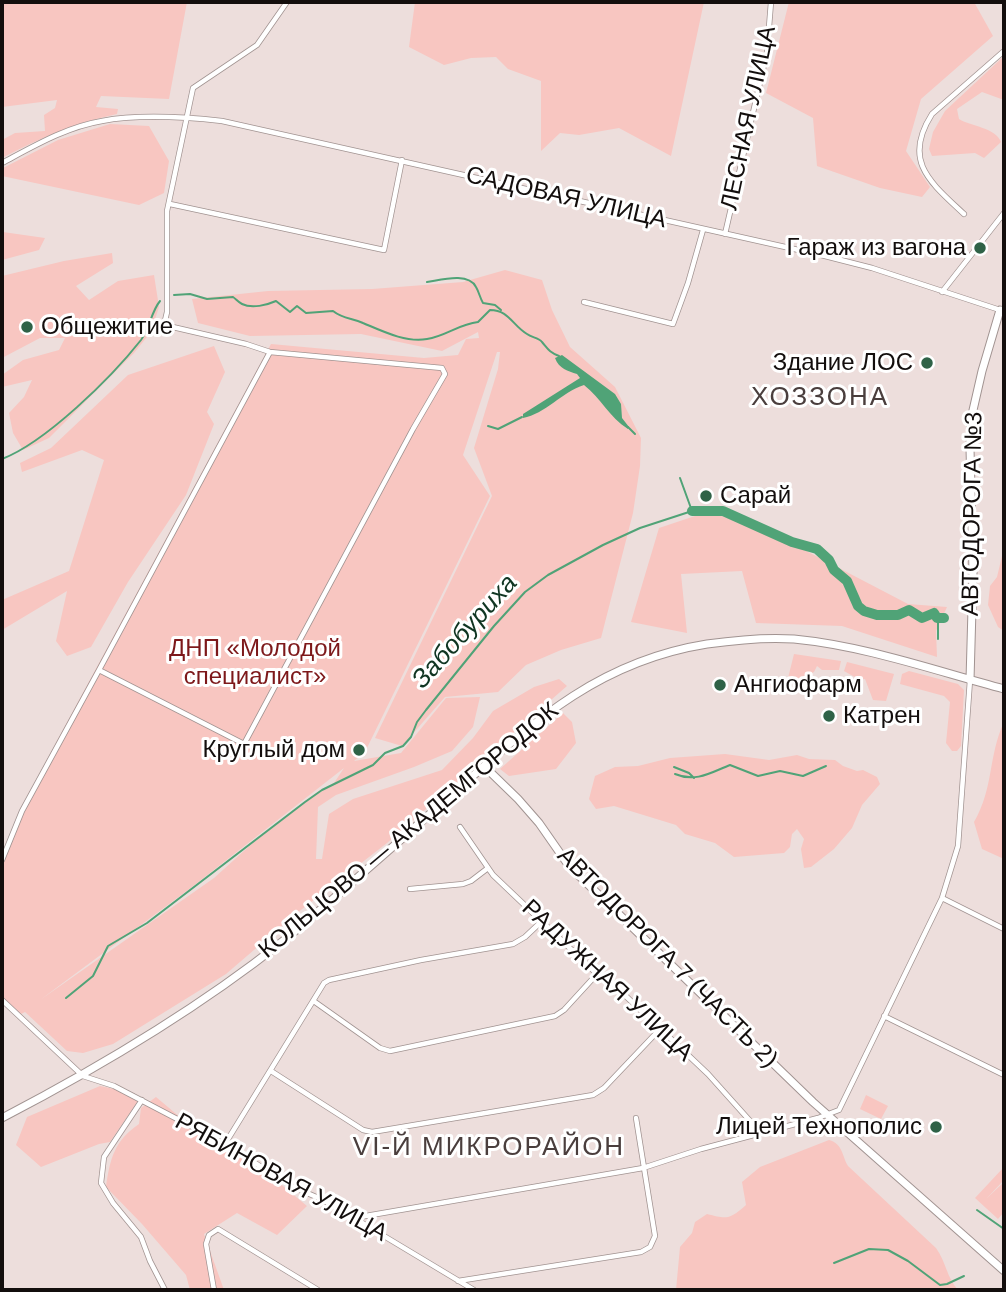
<!DOCTYPE html>
<meta charset="utf-8">
<style>
body{margin:0}
#map{position:relative;width:1006px;height:1292px;overflow:hidden;background:#eddedc;font-family:Arial,sans-serif}
canvas{display:block}
.frame{position:absolute;inset:0;border:4px solid #130e0d;pointer-events:none}
</style>
<div id="map">
<canvas width="1006" height="1292"></canvas>
<div class="frame"></div>
</div>
<script>
const ctx = document.querySelector('canvas').getContext('2d');
ctx.lineJoin = 'round';
function paint(path, color) {
  ctx.fillStyle = color;
  ctx.fill(path, 'evenodd');
}
function stroke(path, color, width, dash) {
  ctx.strokeStyle = color;
  ctx.lineWidth = width;
  ctx.lineCap = dash ? 'butt' : 'round';
  ctx.setLineDash(dash || []);
  ctx.stroke(path);
}
function label(font, color, halo, rows, align = 'center') {
  ctx.font = font + ' Arial,sans-serif';
  ctx.lineWidth = 6;
  ctx.setLineDash([]);
  ctx.textBaseline = 'middle';
  ctx.strokeStyle = halo;
  ctx.fillStyle = color;
  for (const [text, x, y, turn = 0] of rows) {
    ctx.save();
    ctx.translate(x, y);
    ctx.rotate((+turn || 0) * Math.PI / 180);
    ctx.textAlign = isNaN(turn) ? turn : align;
    if (halo) ctx.strokeText(text, 0, 0);
    ctx.fillText(text, 0, 0);
    ctx.restore();
  }
}
const green = new Path2D(`
 M2 2H187L169 99 101 96 96 107 118 109 117 114C74 123 40 138 2 158V140L15 133 45 131 44 115 55 108 57 100 2 107Z
 M415 2H704L671 156 619 128 579 135 560 133 541 151V81L508 69 496 57 471 58 444 65 409 47Z
 M789 2H974L993 36 921 99 906 151 930 187 922 197 880 188 817 166 813 118 766 93Z
 M1004 56V100L982 92 957 109 959 119C972 127 995 127 1001 142L984 158 975 153 932 156 929 149 933 132 945 111Z
 M110 124 149 126 169 161 164 193 139 205 2 176 3 168 58 140Z
 M2 232H3L45 238 39 250 2 260Z
 M112 253 113 263 76 286 89 300 118 281 154 275 159 307 151 332 134 353 49 438 23 450 13 433 9 413 24 397 32 380 2 387V375L23 360 59 350 65 338H40L2 358V276L64 261Z
 M505 270 542 280 552 310 570 347 615 387 641 438 640 466 633 513 601 638 561 650 526 665 498 692 445 697 402 746 375 738 492 496 474 448 498 369 500 352H497L463 455 490 496 365 752 354 761 401 753 446 698 480 697 473 727 452 751 414 767 336 795 318 807 316 859H322L329 814 353 799 442 770 473 738 493 711 534 687 559 679 567 686 387 843 297 913 226 974 113 1044 83 1053 67 1051 25 1012 21 1014 2 997V856L22 806 271 344 424 358 458 355 466 339 479 338 478 332 442 351 361 334 250 336 198 323 192 299 268 291 372 289 463 282ZM344 768 334 783 307 801 255 841 214 878 40 1000 192 887Z
 M214 346 225 372 207 412 214 424 186 495 128 582 91 647 67 656 56 641 67 591 2 630V600L69 571 104 460 82 450 22 472 20 463 51 448 128 375Z
 M722 507 908 604 947 607 936 631 937 657 842 626 756 623 742 571 681 574 687 633 631 622 659 528Z
 M1002 556 1004 557V631L998 627 988 605 990 586 997 577Z
 M794 654 841 661 839 670H822L817 666 814 672 798 681 788 678Z
 M847 662 894 674 886 701 873 700 865 679 860 680 844 671Z
 M909 671 958 684 964 690 961 746 957 751H952L946 743 950 702 944 696 900 684 902 674Z
 M563 713 572 722 576 743 556 769 509 776 500 769Z
 M1004 722V859L982 849 974 822C994 788 988 756 1004 722Z
 M725 754 769 760 797 755 809 759 835 760 843 766 857 771 863 770 877 777 880 784 862 805 852 828 834 849 811 867 804 868 801 849 804 839 797 829 792 834 790 847 784 853 734 857 715 843 685 834 676 825 614 806 596 809 589 799 595 776 615 767 638 766 670 758Z
 M100 1086 134 1093 138 1101 110 1142 99 1144 41 1167 16 1145 27 1117Z
 M866 1095 888 1106 881 1119 860 1109Z
 M156 1097 200 1134 260 1167 307 1206 277 1235 237 1213 204 1234 224 1290H190L186 1275 142 1224 106 1187C110 1159 114 1141 139 1124L141 1108Z
 M829 1140C843 1144 842 1156 848 1166L936 1248C946 1262 947 1278 958 1290H676L680 1247 692 1233 695 1222 707 1214C727 1219 729 1220 746 1205L742 1182 760 1167Z
 M1003 1168 1004 1180 986 1199 1004 1182V1212L998 1219 975 1198Z`);
const water = new Path2D(`
 M562 355 615 394 621 404 622 418 629 427 628 429C609 417 601 398 584 385 562 392 545 414 523 418V414L580 378 577 374C568 371 559 369 555 358Z`);
const stream = new Path2D(`
 M427 282C441 280 468 272 476 287 479 292 480 298 483 303L495 305 501 310
 M174 295 190 294 207 299 233 297C236 299 238 302 242 304 252 309 267 305 276 301L290 312 297 306 306 313 333 311C343 319 352 318 363 323 382 331 406 343 427 339 446 336 459 324 478 322L490 310C509 310 512 325 527 334 532 338 538 337 542 342 548 349 549 352 559 356
 M488 426 498 429 522 417
 M628 427 635 434
 M2 459C46 442 111 378 141 340 150 328 151 312 160 301
 M938 639V618
 M674 767 689 773 694 778
 M675 774C696 783 712 772 730 765L758 776 780 771 803 776 826 766
 M66 998 93 976 108 946 147 923 305 802 322 790 373 765 385 753 403 746 411 737 417 722 426 710 494 626 525 592 548 575 603 545 640 528 692 511 680 478
 M977 1210 1004 1229
 M834 1263 869 1249 888 1250 908 1261 940 1285 947 1284 964 1276`);
const river = new Path2D(`
 M692 511H723L792 542 817 549 829 560 834 570 847 581 858 606 864 611 877 615H898L909 610 922 618 934 613 937 618H944`);
const street = new Path2D(`
 M2 163C34 146 66 127 102 121 139 114 185 117 222 121L821 255 872 268 1000 310
 M170 204 384 250 402 160
 M964 214C930 182 902 161 932 114L1004 51
 M725 234 767 52 771 2
 M942 292 1004 213
 M584 302 673 324 688 283 703 230
 M99 670 270 352
 M460 827 493 875 597 974 613 984 708 1074 751 1122 756 1134
 M2 860 22 811 99 670 244 744 413 429 445 374 442 368 270 352 246 344 164 325 167 312V211L193 88 257 45 287 2
 M410 889 463 884 471 881 488 868
 M942 898 1004 929
 M2 1000 83 1076 114 1086 225 1144 293 1187 321 1199 354 1218 474 1290
 M315 1002 380 1048 390 1051 555 1016 564 1010 597 974
 M884 1016 1004 1075
 M271 1071 363 1130 372 1132 593 1095 604 1088 660 1029
 M142 1100 104 1157 101 1183 113 1203 141 1237 150 1261 165 1290
 M225 1144 324 983 329 980 421 960 513 944 525 937 542 921
 M354 1218 643 1168 701 1149 818 1118 839 1110 942 898 958 846 970 680
 M458 1281 641 1252 650 1247 655 1236 636 1118
 M214 1290 206 1244 209 1235 218 1229 318 1290`);
const secondary = new Path2D(`
 M970 680 973 573 970 448 971 419 982 371 1000 310 1004 311
 M484 766 518 799 539 823 569 866 813 1102 1004 1271
 M2 1118C100 1067 196 1010 283 941 339 895 392 847 446 800 528 727 594 662 707 644 735 640 766 637 794 639 866 646 936 671 1004 689`);
const markers = [
 [980,248,7,"#2f6247"],
 [27,327,7,"#2f6247"],
 [927,363,7,"#2f6247"],
 [706,496,7,"#2f6247"],
 [720,685,7,"#2f6247"],
 [829,716,7,"#2f6247"],
 [359,750,7,"#2f6247"],
 [936,1127,7,"#2f6247"]
];
const streetNames = [
 ["ЛЕСНАЯ УЛИЦА",749,118,-78],
 ["САДОВАЯ УЛИЦА",566,198,13],
 ["АВТОДОРОГА №3",973,514,-89],
 ["КОЛЬЦОВО — АКАДЕМГОРОДОК",409,831,-40],
 ["АВТОДОРОГА 7 (ЧАСТЬ 2)",667,958,45],
 ["РАДУЖНАЯ УЛИЦА",607,981,43],
 ["РЯБИНОВАЯ УЛИЦА",281,1178,29]
];
const poiNames = [
 ["Гараж из вагона",966,248],
 ["Общежитие",41,327,"left"],
 ["Здание ЛОС",913,363],
 ["Сарай",720,496,"left"],
 ["Ангиофарм",734,685,"left"],
 ["Катрен",843,716,"left"],
 ["Круглый дом",345,750],
 ["Лицей Технополис",922,1127]
];
const parkNames = [
 ["ДНП «Молодой",255,649],
 ["специалист»",255,677]
];
const neighbourhoodNames = [
 ["ХОЗЗОНА",820,398],
 ["VI-Й МИКРОРАЙОН",489,1148]
];
const waterNames = [
 ["Забобуриха",465,632,-48]
];
paint(green, '#f8c6c1');
paint(water, '#50a377');
stroke(stream, '#50a377', 2);
stroke(river, '#50a377', 10);
stroke(street, '#a19391', 6);
stroke(secondary, '#a19391', 9);
stroke(street, '#fff', 4.5);
stroke(secondary, '#fff', 7);
for (const [x, y, r, color] of markers) {
  const dot = new Path2D();
  dot.arc(x, y, r, 0, 2 * Math.PI);
  ctx.fillStyle = color;
  ctx.fill(dot);
  stroke(dot, '#fff', 2.5);
}
label('24px', '#130e0d', '#fff', streetNames);
label('24px', '#130e0d', '#fff', poiNames, 'right');
label('24px', '#7d181a', '#fff', parkNames);
ctx.letterSpacing = '2px';
label('26px', '#4a3e3d', '#fff', neighbourhoodNames);
ctx.letterSpacing = '0px';
label('italic 26px', '#103522', '#fff', waterNames);
</script>
